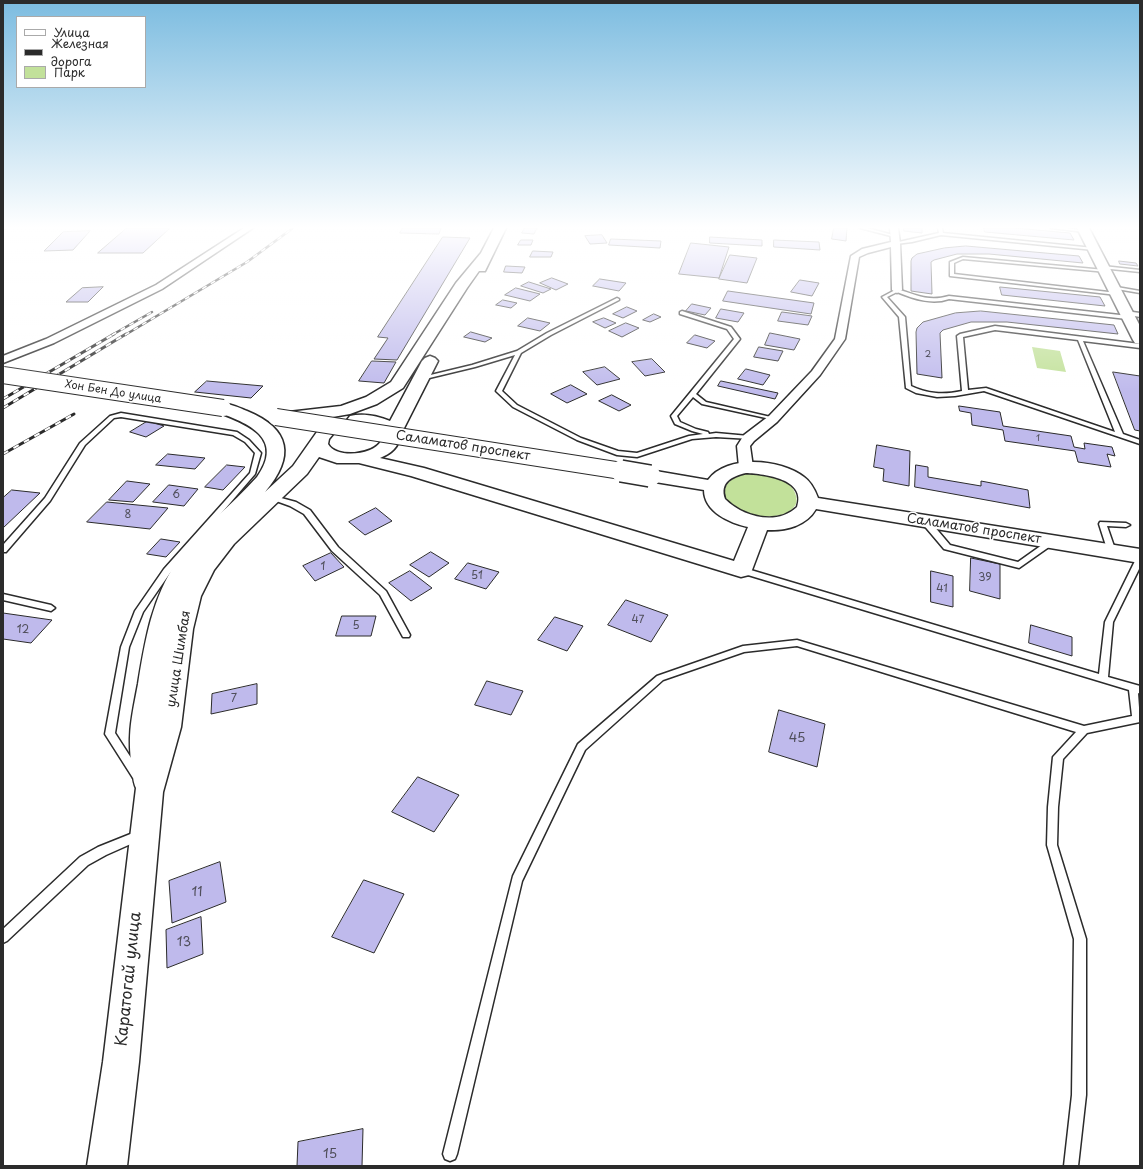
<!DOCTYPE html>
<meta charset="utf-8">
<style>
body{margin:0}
#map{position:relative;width:1143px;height:1169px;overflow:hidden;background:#fff;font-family:"Playpen Sans",sans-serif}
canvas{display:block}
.frame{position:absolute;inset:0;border:4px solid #2b2b2b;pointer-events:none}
.legend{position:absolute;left:16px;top:16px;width:130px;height:72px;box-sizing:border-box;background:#fff;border:1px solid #aaa;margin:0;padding:5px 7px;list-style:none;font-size:12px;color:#2b2b2b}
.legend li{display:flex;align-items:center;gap:8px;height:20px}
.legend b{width:20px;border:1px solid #aaa}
</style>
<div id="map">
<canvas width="1143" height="1169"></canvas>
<div class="frame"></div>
<ul class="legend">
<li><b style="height:5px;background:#fff"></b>Улица</li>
<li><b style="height:5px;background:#2b2b2b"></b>Железная дорога</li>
<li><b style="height:11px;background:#c2e19a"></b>Парк</li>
</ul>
</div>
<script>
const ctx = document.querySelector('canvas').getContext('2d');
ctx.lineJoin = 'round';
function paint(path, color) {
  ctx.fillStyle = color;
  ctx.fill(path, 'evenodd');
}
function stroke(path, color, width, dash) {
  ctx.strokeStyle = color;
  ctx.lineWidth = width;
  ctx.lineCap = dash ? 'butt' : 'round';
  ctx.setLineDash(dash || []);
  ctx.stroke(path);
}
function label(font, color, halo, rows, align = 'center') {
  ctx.font = font + ' "Playpen Sans",sans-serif';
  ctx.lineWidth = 3;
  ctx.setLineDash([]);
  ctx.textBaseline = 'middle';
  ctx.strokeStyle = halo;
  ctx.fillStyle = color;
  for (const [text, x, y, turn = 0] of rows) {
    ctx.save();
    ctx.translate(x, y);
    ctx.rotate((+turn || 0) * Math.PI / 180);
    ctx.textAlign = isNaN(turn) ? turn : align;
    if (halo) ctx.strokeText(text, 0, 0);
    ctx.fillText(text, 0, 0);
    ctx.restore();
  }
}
const green = new Path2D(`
 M1032 347 1060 351 1066 372 1037 368Z
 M749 473C765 474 792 477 796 496 797 500 797 504 794 507 784 521 752 517 739 510 733 506 726 502 725 495 723 480 738 476 749 473Z`);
const building = new Path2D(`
 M127 228H170L143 253H98Z
 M403 228H441L439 234 400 233Z
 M525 228H537L534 234 522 233Z
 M834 228H847L846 241 832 239Z
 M904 228H922V233L904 231Z
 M984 228H1015L1070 233 1074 240 985 232Z
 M90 231 73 250 44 251 63 232Z
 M602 235 607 243 590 244 585 236Z
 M443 237 470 238 397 360 374 359 388 338 378 337Z
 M710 237 762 240V246L710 243Z
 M611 239 661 241 660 248 609 245Z
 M521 240H533L531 245H518Z
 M774 240 819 242 820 250 774 247Z
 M691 243 729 247 719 278 679 274Z
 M966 246 1079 256 1083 263 989 254H957L934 260 931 262 932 294 911 291V261L912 258 917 254 944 248Z
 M533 251 553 252 551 257H530Z
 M730 255 757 258 747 283 719 279Z
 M1119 261 1136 263 1138 266 1120 264Z
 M506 266 525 267 522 273 504 272Z
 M552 278 568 284 556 290 540 283Z
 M600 279 626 283 619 291 593 286Z
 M800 280 819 283 812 296 791 292Z
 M529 282 551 289 543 293 521 286Z
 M103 287 88 302H66L82 288Z
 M1000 287 1100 297 1105 306 1002 295Z
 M516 288 540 294 530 301 505 295Z
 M728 291 814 303 811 314 723 301Z
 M503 300 517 303 511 308 496 305Z
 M692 304 711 308 705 315 686 311Z
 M627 307 637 311 623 318 613 314Z
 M721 309 744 313 738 322 716 318Z
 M981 311 1114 325 1118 334 1007 322H971L943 330 940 333 942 378 917 374 916 332 917 328 923 322 955 313Z
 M782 312 812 316 808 325 778 321Z
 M654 314 661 317 650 322 643 320Z
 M528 318 550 323 540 331 518 326Z
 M604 318 616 323 605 328 593 322Z
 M626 323 639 328 622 337 609 331Z
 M471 332 492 338 485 342 464 337Z
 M770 333 800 339 794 350 765 345Z
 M695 335 715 341 707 348 687 343Z
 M759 347 783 351 778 361 754 357Z
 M652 359 665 372 645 376 632 362Z
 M372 361 396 362 384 383 359 381Z
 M605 367 620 379 597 385 583 372Z
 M746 369 770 375 763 385 738 379Z
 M1113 372 1140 376V431L1135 430Z
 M207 381 263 386 251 398 195 392Z
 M721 381 778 393 775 399 718 386Z
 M571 385 587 394 567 403 551 394Z
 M612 395 631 405 619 411 599 401Z
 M959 406 1000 412 1003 426 1071 436 1074 447 1085 449 1084 443 1112 447 1115 456 1107 454 1111 467 1078 462 1075 451 1005 441 1003 430 972 425 971 413 960 411Z
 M148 421 164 426 146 437 130 432Z
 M877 445 910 451 909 486 883 481 884 469 874 467Z
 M168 454 205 458 195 469 156 465Z
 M227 465 245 467 223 490 205 487Z
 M916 465 928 467V477L981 486V481L1028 490 1030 508 915 487Z
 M127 481 150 484 133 502 109 500Z
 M169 485 198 489 184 506 153 502Z
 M12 490 40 493 3 528V498Z
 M107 502 168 508 150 529 87 522Z
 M376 508 392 521 365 535 349 522Z
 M161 539 180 542 166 557 147 554Z
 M431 552 449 563 429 577 410 565Z
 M331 553 344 567 315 581 303 566Z
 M971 558 1000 564V599L970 591Z
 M468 563 499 572 486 589 455 579Z
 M410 571 432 588 411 601 389 583Z
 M931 571 953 576V607L931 602Z
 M626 600 668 615 651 642 608 625Z
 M3 613 52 620 31 643 3 639Z
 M342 616H376L371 636H336Z
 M555 617 583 626 567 651 538 640Z
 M1031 625 1072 637V656L1029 643Z
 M487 681 523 691 511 715 475 705Z
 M257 684V704L211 714 212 694Z
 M779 710 825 724 817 767 769 752Z
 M418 777 459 795 434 832 392 812Z
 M220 862 226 902 172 923 169 881Z
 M364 880 404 894 374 953 332 937Z
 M201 917 203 954 167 968 166 930Z
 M363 1129 362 1166H297L298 1142Z`);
const lane = new Path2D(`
 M860 228H867L897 236 895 237Z
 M938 228H942L943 233 1094 248 1096 249 1094 250 941 235 912 242 896 244 894 243 939 233Z
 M1051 228H1066L1087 231 1085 232Z
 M963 257 1105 270H1107V272L963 259 954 263V274L1117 293 1119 294 1117 295 950 276V262Z
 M1103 266 1140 270V272L1101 268V267Z
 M1111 286 1140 291V293L1111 288Z
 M897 289C917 295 928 302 949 296L1129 316 1130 317 1127 319 949 299C932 305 914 299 897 292L887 297 905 317 911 386C928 394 943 395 962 391L957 336 960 334 995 326 1140 344V348L1083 341 1123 434 1140 440V444L984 391 955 396 937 397 916 393 906 388 899 317 882 297ZM995 330 1078 340 1115 432 986 388 968 390 963 337Z
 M617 298 619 299V300L551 335 521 353 502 391 517 405 581 438 618 451 637 453 689 436 703 434 692 431 675 424 671 416 734 339 727 329 680 314V312L682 311 731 327 740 339 696 394 706 402 775 418V420L702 404 693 397 677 416 680 422 696 429 708 432 709 434 716 433 749 436 752 438 751 439 716 437 692 439 637 457 617 455 577 440 513 407 497 392 496 391 515 355 475 367 421 380 418 378 472 365 517 351 547 333Z
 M1125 311 1140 313V317L1123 314V312Z
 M121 413 237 432 249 440 261 453 255 474 170 573 143 612 129 647 115 733 142 775 141 778 137 779 133 778 105 734 121 647 135 611 164 569 250 473 255 453 245 442 233 435 121 417 114 418 85 445 50 501 6 552H3V545L45 498 80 443 110 416Z
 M270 495 296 502 310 510 338 547 386 591 410 635 409 637H403L380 595 332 551 304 514 290 506 268 498 266 497Z
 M922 519H928L950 545 1018 562 1049 540H1052L1056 542 1019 568 944 549 922 523 921 521Z
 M1100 522 1126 523 1130 525 1126 527 1107 526 1116 552 1115 554H1112L1108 552 1099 524Z
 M1140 556V567L1113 622 1108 677 1140 686V694L1138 693 1140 722 1087 733 1063 759 1058 807 1057 845 1086 939V1095L1078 1166H1064L1072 1095 1074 939 1047 845 1048 807 1053 757 1076 732 797 646 744 652 663 680 585 750 522 881 457 1154 455 1159 450 1161 445 1159 443 1154 513 876 578 744 657 676 743 646 797 640 1084 726 1132 716 1129 690 738 572 737 570 738 568H744L1099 674 1105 622 1136 559Z
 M3 594 51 605 55 608 51 611 3 600Z
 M138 831 142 833 143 836 142 839 106 855 88 865 7 941 3 943V929L80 857 98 847Z`);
const street = new Path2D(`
 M244 228H253L162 289 54 343 3 363V356L46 339 156 285Z
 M890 228H898L900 243 902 290 897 293 892 290 891 247 868 253 859 257 845 339 820 375 777 422 754 441 750 446 753 467 751 470H741L739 467 737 446 744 435 769 416 812 371 835 339 851 256 862 249 891 242Z`);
const secondary = new Path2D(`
 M494 228H506L485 271H479L467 288 403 388 377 404 350 414 315 420 286 422 280 421 278 417 280 413 341 406 366 397 391 382 456 283 481 253Z
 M1077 228H1089L1140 326V344L1135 343 1133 340Z
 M430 356 435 358 438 361 400 436C399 447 390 454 380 458L424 468 734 561 748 527C730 523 704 512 704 490L643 480 641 476 643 472 650 470 708 480C727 454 781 459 804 477 811 482 815 490 818 498L1140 549V563L816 509C806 526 786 531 767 530L752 570 749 575 741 577 411 476 359 463H337L319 457 307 474 234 544 214 570 201 596 193 629 181 727 163 792 139 1062 127 1166H87L103 1062 136 788C133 782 133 775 132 768 127 734 132 716 138 684 145 641 152 597 178 560 200 529 232 505 257 477 285 438 248 423 217 412L215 408 217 404C227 402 237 407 247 411 291 429 295 457 265 492L293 466 319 429 325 428 331 429 334 433 329 439 328 444C336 459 374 455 381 441 383 438 382 435 382 432L374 426 350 424 347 420 350 416C363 413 378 416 390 421L422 361 425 358ZM746 473C765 474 807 479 797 507 777 526 743 517 725 499 719 482 733 476 746 473Z`);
const railFar1 = new Path2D(`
 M3 229 7 228
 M112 335 152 312
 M125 335 247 262 293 228`);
const rail = new Path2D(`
 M3 399 114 334
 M3 408 126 334
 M3 454 74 414`);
const secondaryBridgeFar1 = new Path2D(`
 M3 375 223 408
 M276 417 628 472`);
const secondaryBridge = new Path2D(`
 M621 471 650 476`);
const farNumbernames = [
 ["2",928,355],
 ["1",1038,439]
];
const farStreetnames = [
 ["Хон Бен До улица",113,392,9]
];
const numberNames = [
 ["6",176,495],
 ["8",128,515],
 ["1",323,567],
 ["51",477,576],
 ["39",985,578],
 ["41",942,589],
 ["47",638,620],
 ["5",356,626],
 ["12",23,630],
 ["7",234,699]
];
const streetNames = [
 ["Саламатов проспект",463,446,9],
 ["Саламатов проспект",974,529,9],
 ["улица Шимбая",179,659,-81]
];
const nearNumbernames = [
 ["45",797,738],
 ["11",197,892],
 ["13",184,942],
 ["15",330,1154]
];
const nearStreetnames = [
 ["Каратогай улица",129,979,-84]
];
paint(green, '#c2e19a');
paint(building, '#bfbaec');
stroke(building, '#2b2b2b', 1);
stroke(lane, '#2b2b2b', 3);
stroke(street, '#2b2b2b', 3);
stroke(secondary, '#2b2b2b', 3);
paint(lane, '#fff');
paint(street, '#fff');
paint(secondary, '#fff');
stroke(railFar1, '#2b2b2b', 2.5);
stroke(rail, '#2b2b2b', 3);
stroke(railFar1, '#fff', 1.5, [5]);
stroke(rail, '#fff', 2, [6]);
stroke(secondaryBridgeFar1, '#2b2b2b', 18, []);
stroke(secondaryBridge, '#2b2b2b', 24, []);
stroke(secondaryBridgeFar1, '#fff', 16);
stroke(secondaryBridge, '#fff', 21);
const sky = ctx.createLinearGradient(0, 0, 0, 392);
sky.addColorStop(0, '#7cbce0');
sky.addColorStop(0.58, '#fff');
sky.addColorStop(1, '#ffffff00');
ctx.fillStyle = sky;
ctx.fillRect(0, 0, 1143, 392);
label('9px', '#504f5b', null, farNumbernames);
label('11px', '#2b2b2b', '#fff', farStreetnames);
label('11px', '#504f5b', null, numberNames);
label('13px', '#2b2b2b', '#fff', streetNames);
label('13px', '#504f5b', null, nearNumbernames);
label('16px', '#2b2b2b', '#fff', nearStreetnames);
</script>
